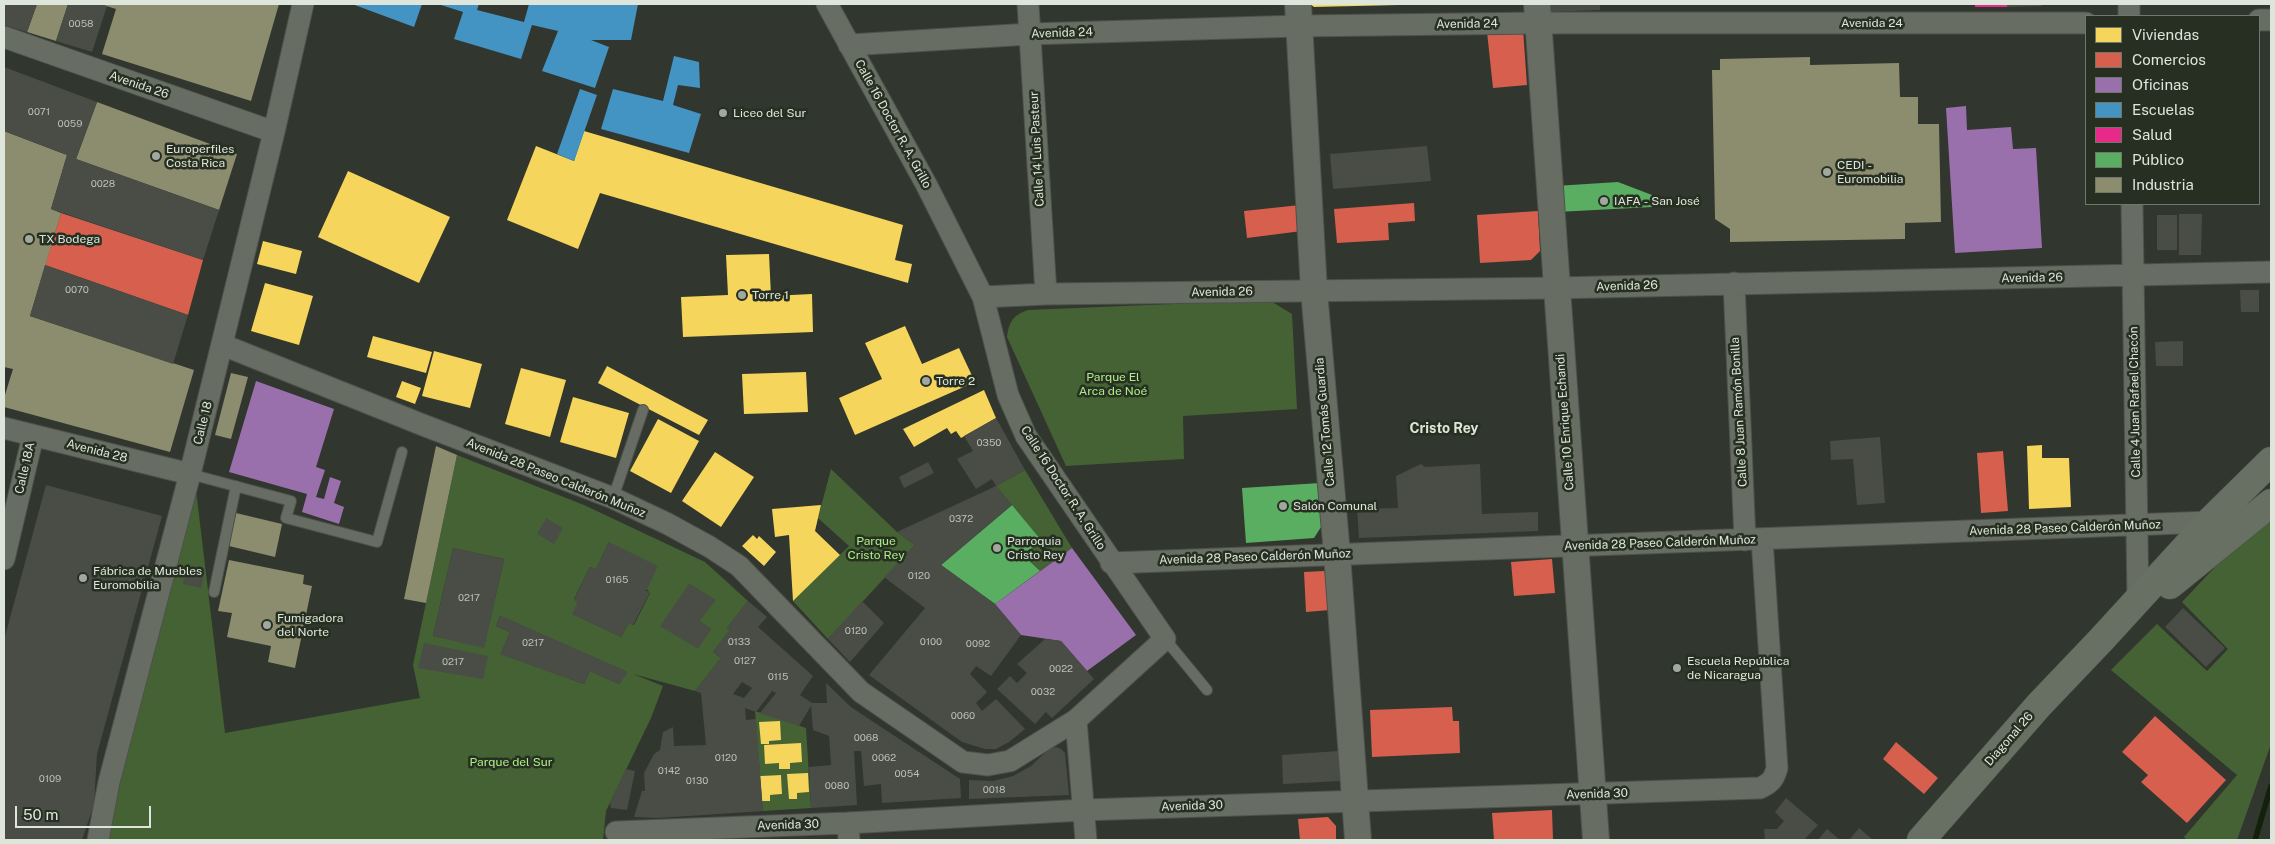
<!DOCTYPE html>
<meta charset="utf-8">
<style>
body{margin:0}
#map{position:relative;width:2275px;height:844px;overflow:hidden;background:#31362e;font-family:"Public Sans",sans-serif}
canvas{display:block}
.frame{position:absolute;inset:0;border:5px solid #dee5db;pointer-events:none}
.legend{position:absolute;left:2085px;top:15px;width:175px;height:190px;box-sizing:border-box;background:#262f21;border:1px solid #70786b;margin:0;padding:6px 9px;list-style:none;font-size:15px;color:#dee5db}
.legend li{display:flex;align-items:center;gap:10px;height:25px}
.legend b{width:25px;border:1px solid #70786b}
.scale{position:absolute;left:15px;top:806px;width:136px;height:22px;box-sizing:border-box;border:2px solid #dee5db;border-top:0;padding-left:6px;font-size:15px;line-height:18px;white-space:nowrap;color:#dee5db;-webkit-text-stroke:4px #262f21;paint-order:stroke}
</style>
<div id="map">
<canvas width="2275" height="844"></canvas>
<div class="frame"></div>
<ul class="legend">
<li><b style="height:14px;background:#f6d55c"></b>Viviendas</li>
<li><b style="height:14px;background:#d6604d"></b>Comercios</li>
<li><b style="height:14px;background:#9970ab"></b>Oficinas</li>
<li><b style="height:14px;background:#4393c3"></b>Escuelas</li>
<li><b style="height:14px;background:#e7298a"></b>Salud</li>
<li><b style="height:14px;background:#5aae61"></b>Público</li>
<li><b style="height:14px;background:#8c8c6e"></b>Industria</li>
</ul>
<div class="scale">50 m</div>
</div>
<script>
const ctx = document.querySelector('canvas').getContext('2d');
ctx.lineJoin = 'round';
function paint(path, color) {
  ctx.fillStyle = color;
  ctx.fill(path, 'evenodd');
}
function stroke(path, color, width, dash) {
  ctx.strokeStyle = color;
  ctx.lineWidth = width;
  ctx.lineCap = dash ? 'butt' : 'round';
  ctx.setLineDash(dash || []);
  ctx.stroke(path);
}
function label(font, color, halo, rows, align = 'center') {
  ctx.font = font + ' "Public Sans",sans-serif';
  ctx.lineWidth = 5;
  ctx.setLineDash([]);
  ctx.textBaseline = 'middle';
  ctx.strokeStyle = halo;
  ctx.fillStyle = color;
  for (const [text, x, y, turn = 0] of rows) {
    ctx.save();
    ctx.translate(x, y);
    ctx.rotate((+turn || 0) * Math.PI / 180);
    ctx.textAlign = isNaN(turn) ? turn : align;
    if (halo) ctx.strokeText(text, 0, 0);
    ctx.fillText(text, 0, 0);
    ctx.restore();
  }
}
const green = new Path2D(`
 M1269 300 1292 314 1297 409 1183 416 1184 459 1066 466 1007 337C1009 322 1013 315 1028 310Z
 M457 455 584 505 705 562 748 601 727 628 730 630 713 652 721 658 695 691 633 674 663 686 651 718 606 811 603 840H108L118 780 196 490 225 733 420 698 413 665ZM609 542 650 593 634 625 629 623 621 637 573 614 578 602 574 599 590 567 596 569ZM453 548 504 559 484 647 433 636ZM689 584 715 600 699 621 711 629 698 648ZM500 616 627 672 619 684 590 671 584 684 501 654 510 632 496 626Z
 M831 469 897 532 915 545 828 639 793 601 849 546 818 518Z
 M1025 470 1072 548 1040 571 1023 555 1041 540 996 486Z
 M2271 519V744L2237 840H2187L2184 837 2237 775 2111 670 2157 624 2207 671 2228 649 2182 602 2215 567Z
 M755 711 806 728 811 808 763 811 762 801H770V795L782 794 781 775 760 776Z`);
const homes = new Path2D(`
 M1310 4H1398V5L1314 7Z
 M584 131 903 225 895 260 912 264 908 283 600 193 578 249 507 220 536 146 574 161Z
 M348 171 450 217 419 283 318 237Z
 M263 241 302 251 296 274 257 264Z
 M769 254 771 296 812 294 813 332 683 337 681 297 728 295 726 255Z
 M265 283 313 296 299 345 251 331Z
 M905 326 922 364 959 348 975 382 855 435 839 398 882 379 865 343Z
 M373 336 432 352 426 373 367 357Z
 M434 351 482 364 470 408 422 396Z
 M607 366 708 420 699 435 598 383Z
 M521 368 566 380 550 437 505 424Z
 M806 372 808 412 744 414 742 374Z
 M402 381 421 388 415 404 396 397Z
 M984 390 996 418 961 438 956 431 951 434 947 428 914 447 903 429Z
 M573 397 629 413 616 458 560 442Z
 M658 419 699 441 671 493 630 471Z
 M2042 445V458H2069L2071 507 2029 509 2027 446Z
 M715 452 754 477 721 527 682 501Z
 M821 505 815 531 840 555 793 601 789 535 775 537 772 509Z
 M753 535 757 539 759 536 776 552 764 566 742 546Z
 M780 721 781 740 769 741V744H761L759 722Z
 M801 743 802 762 790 763V769H779V763L765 764 764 745Z
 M808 773 809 792 797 793V799H789L787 774Z
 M781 775 782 794 770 795V801H762L760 776Z`);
const shops = new Path2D(`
 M1523 29 1527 85 1493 88 1487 32Z
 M1414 203 1415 221 1388 223 1389 240 1337 243 1334 209Z
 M1300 205 1302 231 1247 238 1244 211Z
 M1538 211 1540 251 1531 260 1480 263 1477 215Z
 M61 213 203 260 188 315 45 265Z
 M2003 451 2008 511 1981 513 1977 453Z
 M1552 559 1555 593 1514 596 1511 562Z
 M1324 571 1328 577 1330 610 1306 612 1304 572Z
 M1452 707 1453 721H1459L1460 753 1372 757 1370 710Z
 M2155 716 2226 780 2187 823 2141 782 2148 775 2122 752Z
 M1896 742 1938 778 1924 794 1883 759Z
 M1552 810 1553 840H1494L1492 813Z
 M1328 817 1336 826V840H1300L1298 819Z`);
const offices = new Path2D(`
 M1966 106 1967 130 2011 127 2013 149 2036 148 2042 248 1955 253 1946 108Z
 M256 381 334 409 316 467 325 470 316 497 324 499 330 477 341 481 334 503 344 507 339 524 302 512 307 494 229 472Z
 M1072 548 1136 635 1087 671 1061 641 1021 635 995 604Z`);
const schools = new Path2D(`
 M352 4H422L414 27Z
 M438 4H479L477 10 524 22 529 4H638L631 40H591L609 47 595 88 542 71 558 31 532 25 521 59 454 39 463 12Z
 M674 56 699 62 700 88 678 85 673 105 701 114 689 153 601 129 613 89 663 101Z
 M580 89 597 95 574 161 557 154Z`);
const health = new Path2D(`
 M1975 4H2007V7H1975Z`);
const public = new Path2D(`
 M1618 182 1652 195V207L1557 212 1555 186Z
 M1320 483 1323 524 1314 538 1246 543 1242 488Z
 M1012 505 1041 540 1023 555 1040 571 995 604 941 565Z`);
const industry = new Path2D(`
 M37 4H68L56 41 27 32Z
 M100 4H279L251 101 102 54 116 9Z
 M1810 57V65L1899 63 1900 97H1918V124H1939L1941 222 1905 223V239L1730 242V229L1715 219 1712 70H1720V59Z
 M97 102 237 154 219 210 76 159Z
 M4 131 67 155 51 209 61 213 30 316 194 370 170 452 4 407V398L13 369 4 367Z
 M231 373 248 377 231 439 215 435Z
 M436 446 457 455 426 603 404 599Z
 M236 513 282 524 275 557 229 546Z
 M229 560 304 575 303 584 312 586 295 668 268 662 271 646 227 637 232 613 218 611Z`);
const stream = new Path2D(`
 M2255 840 2271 786`);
const building = new Path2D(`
 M4 4H37L27 32 4 25Z
 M68 4H98L107 6 92 52 56 41Z
 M1549 4H1600V10L1549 12Z
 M2007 4H2042V6L2007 7Z
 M4 67 97 102 76 159 219 210 203 260 51 209 67 155 4 131Z
 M1427 146 1431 181 1333 189 1330 154Z
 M2179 214H2202L2201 255H2179Z
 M2157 215H2177V250H2157Z
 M45 265 188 315 173 364 30 316Z
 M2240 290H2259V312H2241Z
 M2183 341V366H2156L2155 342Z
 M996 418 1025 470 996 486 992 479 976 489 957 459 973 451 964 436Z
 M1880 437 1885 503 1857 505 1853 459 1831 460 1830 441Z
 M928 462 934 473 904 488 899 477Z
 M1421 464 1425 467 1480 464 1482 514 1538 512V531L1359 538 1357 509 1398 508 1396 476Z
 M46 485 162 516 97 754 94 804 82 840H4V640Z
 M996 486 1012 505 941 565 995 604 1021 635 991 676 976 666 970 674 987 692 976 703 982 711 996 699 1025 729 1009 742 996 749H985L962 742 869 675 925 608 884 577 915 545 897 532Z
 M546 518 563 528 554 544 537 534Z
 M609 542 658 566 646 591 650 592 633 625 629 623 621 637 572 614 578 602 574 600 590 567 596 569Z
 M453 548 504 559 484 648 433 636Z
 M185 572 204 576 201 588 183 584Z
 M689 584 716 600 699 621 711 629 698 649 660 626Z
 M748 601 767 617 758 627 813 676 800 695 812 703H827L826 683 851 707 866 717 960 779 961 798 882 803 881 784 864 786 861 751H854L857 805 811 808 809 767 831 765 829 736 813 730 811 706 799 726 760 713 776 693 772 691 756 712 745 708 746 720 756 719 763 811 658 818 634 817 642 791H645L644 773 654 754 660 750 663 732 673 727 674 746 706 745 701 693 695 691 721 658 713 652 730 630 726 629ZM742 682 752 688 744 698 733 694Z
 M862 601 884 623 850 662 828 639Z
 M2183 608 2225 648 2206 667 2165 627Z
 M500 616 506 618 628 672 619 684 590 671 584 684 500 654 510 632 496 626Z
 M1045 639 1061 641 1094 679 1052 718 1046 712 1035 724 997 689 1010 676 1017 683 1027 673 1017 664Z
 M424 643 488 656 483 679 418 668Z
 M1056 747 1061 749 1065 753 1069 795 969 799V780L993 781 1013 776 1031 766 1049 749Z
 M1338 751 1340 781 1283 784 1282 755Z
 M626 769 635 771 627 810 611 808 610 803Z
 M1786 798 1818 825 1804 840H1765L1764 829H1777L1784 821 1775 812Z
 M1859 828 1873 840H1851L1850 839Z
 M1827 829 1840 840H1818Z`);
const service = new Path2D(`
 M190 474 291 501 286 518 377 542 402 452
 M613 498 643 410
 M214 592 236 486
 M1165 639 1207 690`);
const minor = new Path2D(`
 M827 4 926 184 983 297 1008 395 1026 436 1165 639 1076 720 1086 840
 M1028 4 1046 294
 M2129 4V16
 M2259 20H2271
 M4 37 274 132
 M849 45 1030 34 1299 26 1538 23H2086
 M2132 204 2138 601
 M1734 283 1745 540
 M983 297 1046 294 1556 288 2271 272
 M223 345 423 425 613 498 668 524 710 547 739 566 861 692 963 762 988 765 1010 761 1076 720
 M4 428 190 474
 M4 559 33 436
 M1111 563 2209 522
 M848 823 849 840
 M616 832 848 823 1084 810 1760 788C1771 783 1774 779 1777 768L1762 539
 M98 840 109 782 190 474 274 132 303 4`);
const tertiary = new Path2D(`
 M1298 4 1314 291 1337 554 1358 840
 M1537 4 1596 840`);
const secondary = new Path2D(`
 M2170 585 2271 503
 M1921 840 2039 705 2101 640 2209 522 2271 461`);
const markers = [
 [723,113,5,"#a1a89e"],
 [156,156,5,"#a1a89e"],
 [1827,172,5,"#a1a89e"],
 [1604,201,5,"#a1a89e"],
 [29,239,5,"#a1a89e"],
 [742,295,5,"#a1a89e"],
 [926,381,5,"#a1a89e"],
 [1283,506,5,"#a1a89e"],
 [997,548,5,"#a1a89e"],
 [83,578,5,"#a1a89e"],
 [267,625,5,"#a1a89e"],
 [1677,668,5,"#a1a89e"]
];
const numberNames = [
 ["0058",81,24],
 ["0071",39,112],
 ["0059",70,124],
 ["0028",103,184],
 ["0070",77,290],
 ["0350",989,443],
 ["0372",961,519],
 ["0120",919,576],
 ["0165",617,580],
 ["0217",469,598],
 ["0120",856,631],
 ["0133",739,642],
 ["0100",931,642],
 ["0217",533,643],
 ["0092",978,644],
 ["0127",745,661],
 ["0217",453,662],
 ["0022",1061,669],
 ["0115",778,677],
 ["0032",1043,692],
 ["0060",963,716],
 ["0068",866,738],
 ["0120",726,758],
 ["0062",884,758],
 ["0142",669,771],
 ["0054",907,774],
 ["0109",50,779],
 ["0130",697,781],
 ["0080",837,786],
 ["0018",994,790]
];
const streetNames = [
 ["Avenida 24",1872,23],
 ["Avenida 24",1467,24,-1],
 ["Avenida 24",1062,33,-2],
 ["Avenida 26",139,85,19],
 ["Calle 16 Doctor R. A. Grillo",893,124,61],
 ["Calle 14 Luis Pasteur",1037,149,-93],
 ["Avenida 26",2032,278,-1],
 ["Avenida 26",1627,286,-2],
 ["Avenida 26",1222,292,-1],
 ["Calle 4 Juan Rafael Chacón",2135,402,-91],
 ["Calle 8 Juan Ramón Bonilla",1739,412,-93],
 ["Calle 12 Tomás Guardia",1325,422,-95],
 ["Calle 10 Enrique Echandi",1565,422,-94],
 ["Calle 18",203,423,-76],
 ["Avenida 28",97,451,14],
 ["Calle 18A",25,468,-77],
 ["Avenida 28 Paseo Calderón Muñoz",556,478,22],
 ["Calle 16 Doctor R. A. Grillo",1063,488,57],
 ["Avenida 28 Paseo Calderón Muñoz",2065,528,-2],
 ["Avenida 28 Paseo Calderón Muñoz",1660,543,-2],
 ["Avenida 28 Paseo Calderón Muñoz",1255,557,-2],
 ["Diagonal 26",2009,739,-49],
 ["Avenida 30",1597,794,-2],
 ["Avenida 30",1192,806,-2],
 ["Avenida 30",788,825,-2]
];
const poiNames = [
 ["Liceo del Sur",733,113],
 ["Europerfiles",166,149],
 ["Costa Rica",166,163],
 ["CEDI -",1837,165],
 ["Euromobilia",1837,179],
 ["IAFA - San José",1614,201],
 ["TX Bodega",39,239],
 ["Torre 1",752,295],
 ["Torre 2",936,381],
 ["Salón Comunal",1293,506],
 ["Parroquia",1007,541],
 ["Cristo Rey",1007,555],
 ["Fábrica de Muebles",93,571],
 ["Euromobilia",93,585],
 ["Fumigadora",277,618],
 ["del Norte",277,632],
 ["Escuela República",1687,661],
 ["de Nicaragua",1687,675]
];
const parkNames = [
 ["Parque El",1113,377],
 ["Arca de Noé",1113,391],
 ["Parque",876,541],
 ["Cristo Rey",876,555],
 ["Parque del Sur",511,762]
];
const neighbourhoodNames = [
 ["Cristo Rey",1444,429]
];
paint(green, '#456235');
paint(homes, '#f6d55c');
paint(shops, '#d6604d');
paint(offices, '#9970ab');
paint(schools, '#4393c3');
paint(health, '#e7298a');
paint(public, '#5aae61');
paint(industry, '#8c8c6e');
stroke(stream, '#13210b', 5.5);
paint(building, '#494d46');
stroke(service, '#4e514b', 12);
stroke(minor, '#4e514b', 23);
stroke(tertiary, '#4e514b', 28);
stroke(secondary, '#4e514b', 29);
stroke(service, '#676d63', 10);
stroke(minor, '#676d63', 21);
stroke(tertiary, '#676d63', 26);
stroke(secondary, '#677063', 28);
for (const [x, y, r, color] of markers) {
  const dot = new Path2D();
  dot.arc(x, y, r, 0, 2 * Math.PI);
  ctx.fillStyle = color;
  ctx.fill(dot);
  stroke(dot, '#262f21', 2);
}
label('10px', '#b9bfb6', null, numberNames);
label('12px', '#dee5db', '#262f21', streetNames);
label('12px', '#dee5db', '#262f21', poiNames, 'left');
label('12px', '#acef85', '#262f21', parkNames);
label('bold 14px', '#dee5db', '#262f21', neighbourhoodNames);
</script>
